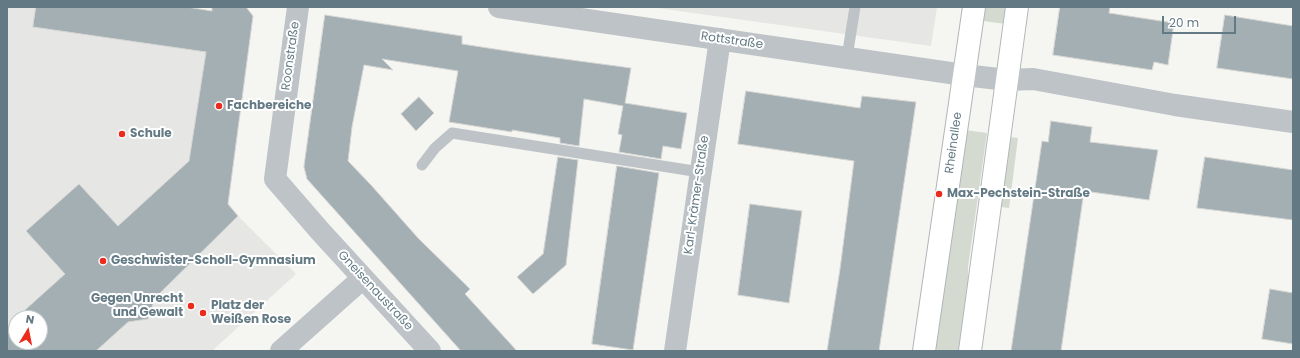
<!DOCTYPE html>
<meta charset="utf-8">
<style>
body{margin:0}
#map{position:relative;width:1300px;height:358px;overflow:hidden;background:#f5f5f1;font-family:Poppins,sans-serif}
canvas{display:block}
.frame{position:absolute;inset:0;border:8px solid #637a84;pointer-events:none}
.north{position:absolute;left:8px;top:310px;width:40px;height:40px;box-sizing:border-box;background:#fff;border:1px solid #c1cace;border-radius:50%;rotate:10deg;font-size:11px;font-weight:700;line-height:16px;text-align:center;color:#637a84}
.north::after{content:'';display:block;margin:auto;width:14px;height:18px;background:#eb2b1b;clip-path:polygon(50% 0,100% 100%,50% 72%,0 100%)}
.scale{position:absolute;left:1162px;top:16px;width:74px;height:18px;box-sizing:border-box;border:2px solid #637a84;border-top:0;padding-left:5px;font-size:12px;line-height:14px;white-space:nowrap;color:#637a84;-webkit-text-stroke:3px #fff;paint-order:stroke}
</style>
<div id="map">
<canvas width="1300" height="358"></canvas>
<div class="frame"></div>
<div class="north">N</div>
<div class="scale">20 m</div>
</div>
<script>
const ctx = document.querySelector('canvas').getContext('2d');
ctx.lineJoin = 'round';
function paint(path, color) {
  ctx.fillStyle = color;
  ctx.fill(path, 'evenodd');
}
function stroke(path, color, width, dash) {
  ctx.strokeStyle = color;
  ctx.lineWidth = width;
  ctx.lineCap = dash ? 'butt' : 'round';
  ctx.setLineDash(dash || []);
  ctx.stroke(path);
}
function label(font, color, halo, rows, align = 'center') {
  ctx.font = font + ' Poppins,sans-serif';
  ctx.lineWidth = 4;
  ctx.setLineDash([]);
  ctx.textBaseline = 'middle';
  ctx.strokeStyle = halo;
  ctx.fillStyle = color;
  for (const [text, x, y, turn = 0] of rows) {
    ctx.save();
    ctx.translate(x, y);
    ctx.rotate((+turn || 0) * Math.PI / 180);
    ctx.textAlign = isNaN(turn) ? turn : align;
    if (halo) ctx.strokeText(text, 0, 0);
    ctx.fillText(text, 0, 0);
    ctx.restore();
  }
}
const built = new Path2D(`
 M7 7H36L206 51 212 7H246L253 16 228 204 238 216 296 274 212 351H7ZM16 318H40V342H16Z
 M650 7H937L931 46Z`);
const green = new Path2D(`
 M985 7H1008L1006 24 983 21Z
 M965 130 987 133 968 267V295L961 351H935Z
 M1010 137 1018 138 1009 208 1001 207Z`);
const building = new Path2D(`
 M36 7H187L212 11V7H246L253 16 228 204 238 216 155 298 148 319 128 322 96 351H7V327L16 318V342H40V318H16L65 274 26 231 79 184 118 226 189 161 206 52 33 27Z
 M1060 7H1110L1109 13 1174 23 1168 65 1154 62 1152 70 1053 55Z
 M325 15 462 36V44L527 54 631 68 625 103 687 113 681 149 663 146 661 159 619 152 622 135 618 134 623 106 584 99 579 146 560 143V138L512 130V132L449 122 458 71 382 59 393 70 364 65 352 127 348 161 371 185 418 238 470 289 465 294 517 351H461L307 179 304 167Z
 M1225 15 1293 26V79L1217 68Z
 M746 91 860 108 862 96 916 102 879 351H827L840 269 854 161 738 144Z
 M419 97 434 113 416 131 401 114Z
 M1051 121 1092 127 1090 142 1158 150 1149 200 1084 191 1061 351H1011L1042 141 1048 142Z
 M558 157 578 160 566 265 533 294 517 277 543 254Z
 M1205 157 1293 170V220L1197 208Z
 M617 166 659 173 633 350 592 344Z
 M750 204 802 211 789 303 738 295Z
 M1270 289 1293 293V344L1262 339Z`);
const lane = new Path2D(`
 M847 57 855 7
 M422 165 435 148 452 133 700 172`);
const street = new Path2D(`
 M298 7 275 179 320 231 430 351
 M499 7 964 75 1007 80 1033 79 1175 105 1293 122
 M281 351 363 278
 M675 351 720 39`);
const secondary = new Path2D(`
 M924 351 974 7
 M970 351 1017 7`);
const markers = [
 [219,106,4,"#eb2b1b"],
 [122,134,4,"#eb2b1b"],
 [939,194,4,"#eb2b1b"],
 [103,261,4,"#eb2b1b"],
 [191,306,4,"#eb2b1b"],
 [203,313,4,"#eb2b1b"]
];
const streetNames = [
 ["Rottstraße",732,41,8],
 ["Roonstraße",291,56,-82],
 ["Rheinallee",954,143,-82],
 ["Karl-Krämer-Straße",697,195,-82],
 ["Gneisenaustraße",375,291,47]
];
const poiNames = [
 ["Fachbereiche",227,106],
 ["Schule",130,134],
 ["Max-Pechstein-Straße",947,194],
 ["Geschwister-Scholl-Gymnasium",111,261],
 ["Gegen Unrecht",183,299,"right"],
 ["und Gewalt",183,313,"right"],
 ["Platz der",211,306],
 ["Weißen Rose",211,320]
];
paint(built, '#e6e6e4');
paint(green, '#d5dad0');
paint(building, '#a3afb3');
stroke(building, '#d6d6d4', 1);
stroke(secondary, '#b0b7bb', 24);
stroke(lane, '#bdc3c6', 11);
stroke(street, '#bdc3c6', 22);
stroke(secondary, '#fff', 22);
for (const [x, y, r, color] of markers) {
  const dot = new Path2D();
  dot.arc(x, y, r, 0, 2 * Math.PI);
  ctx.fillStyle = color;
  ctx.fill(dot);
  stroke(dot, '#fff', 1.5);
}
label('12px', '#637a84', '#fff', streetNames);
label('bold 12px', '#637a84', '#fff', poiNames, 'left');
</script>
